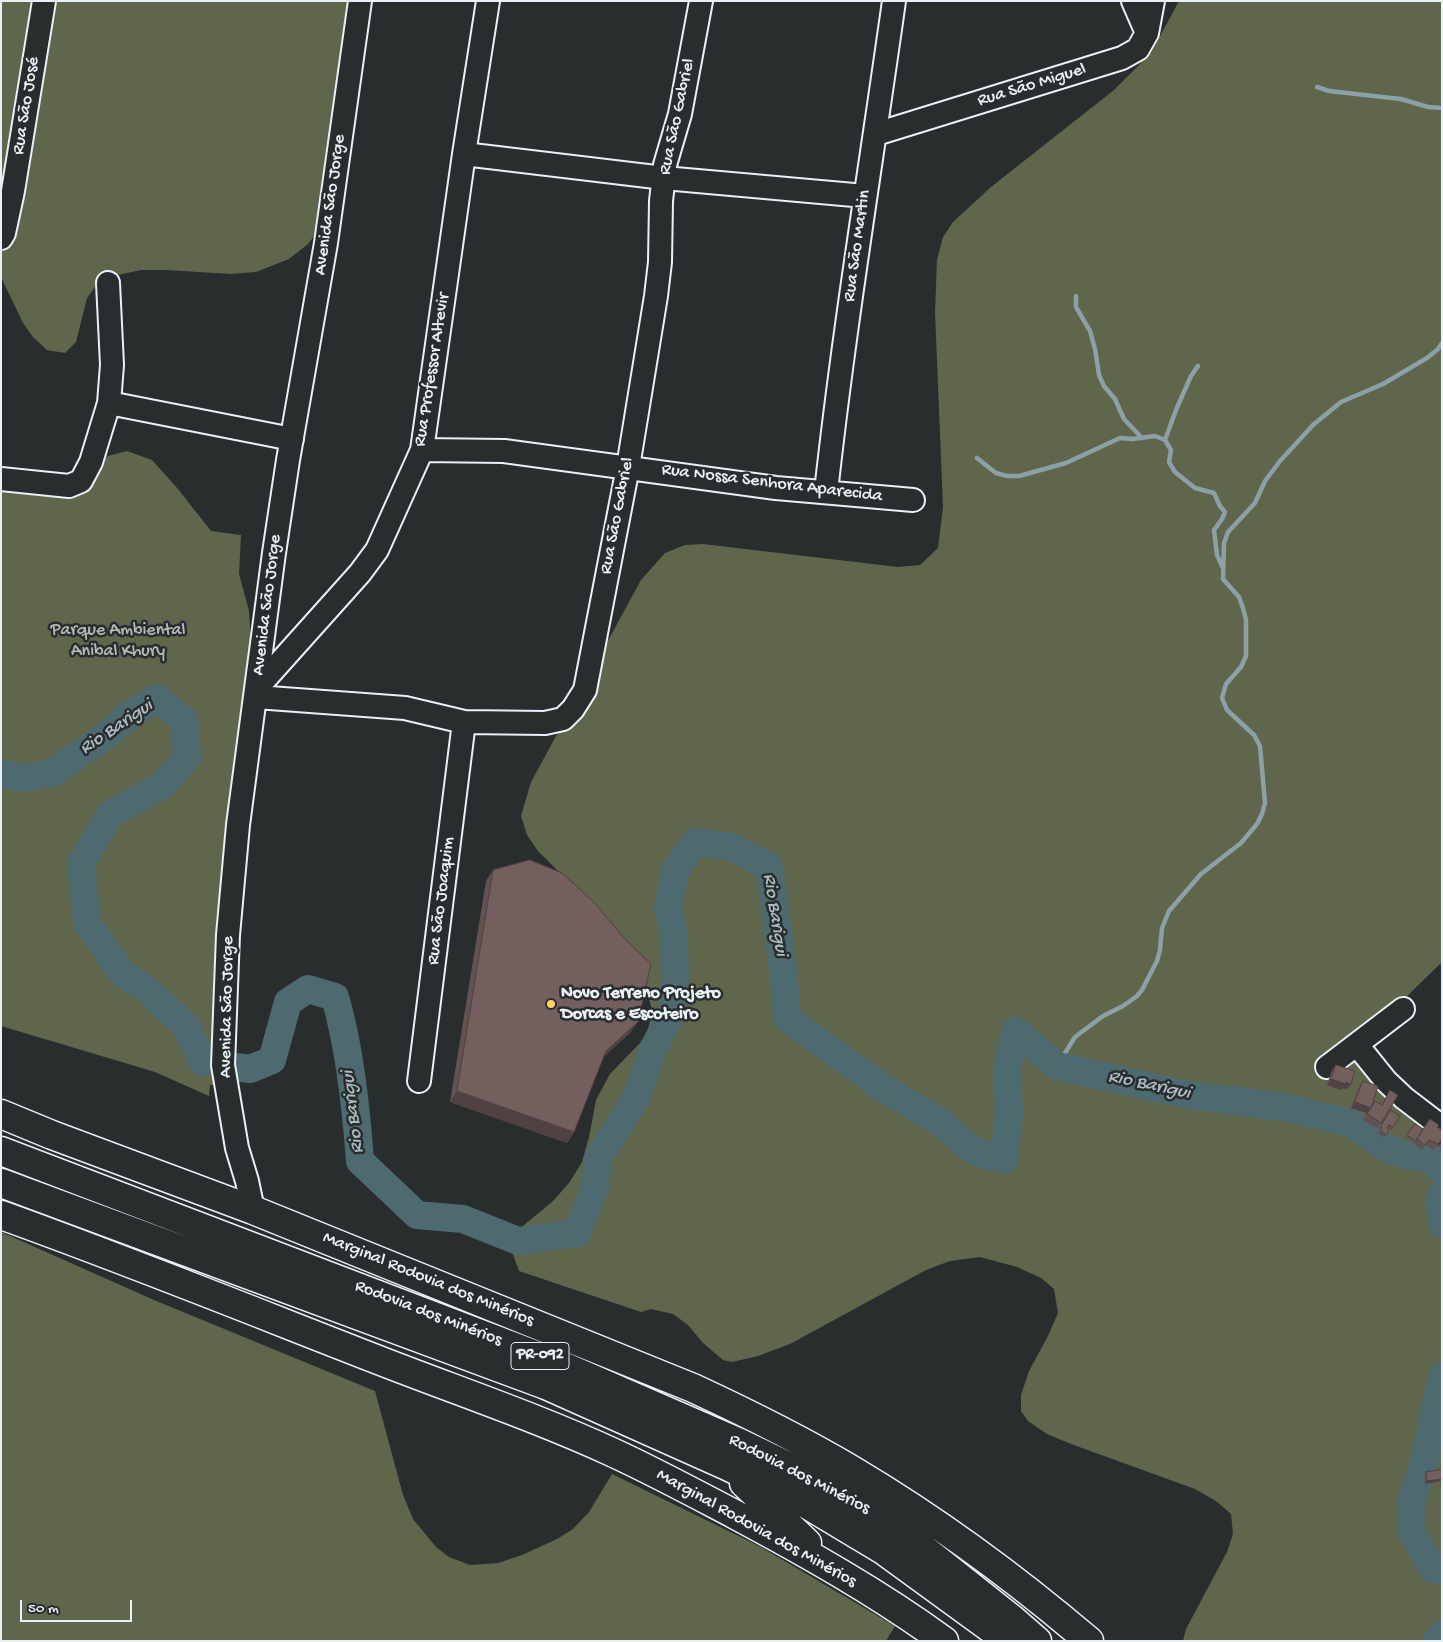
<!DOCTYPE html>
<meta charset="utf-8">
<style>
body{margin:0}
#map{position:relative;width:1443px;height:1642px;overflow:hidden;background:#2a2d2e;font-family:"Gochi Hand",sans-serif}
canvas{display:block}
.frame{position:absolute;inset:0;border:2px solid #e8f1f8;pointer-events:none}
.scale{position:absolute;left:20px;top:1600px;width:112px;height:22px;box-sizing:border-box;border:2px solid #e8f1f8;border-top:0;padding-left:6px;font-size:15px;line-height:18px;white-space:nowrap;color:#e8f1f8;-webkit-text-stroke:4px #2a2d2e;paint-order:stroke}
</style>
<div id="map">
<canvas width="1443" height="1642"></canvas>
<div class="frame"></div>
<div class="scale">50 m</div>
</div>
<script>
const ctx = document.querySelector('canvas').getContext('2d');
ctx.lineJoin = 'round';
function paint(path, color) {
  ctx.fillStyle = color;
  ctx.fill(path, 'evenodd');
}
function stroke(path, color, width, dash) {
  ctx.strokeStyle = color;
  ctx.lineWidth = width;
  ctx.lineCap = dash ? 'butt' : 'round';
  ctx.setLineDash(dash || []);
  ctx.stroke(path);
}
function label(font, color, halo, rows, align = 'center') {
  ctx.font = font + ' "Gochi Hand",sans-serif';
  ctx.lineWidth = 5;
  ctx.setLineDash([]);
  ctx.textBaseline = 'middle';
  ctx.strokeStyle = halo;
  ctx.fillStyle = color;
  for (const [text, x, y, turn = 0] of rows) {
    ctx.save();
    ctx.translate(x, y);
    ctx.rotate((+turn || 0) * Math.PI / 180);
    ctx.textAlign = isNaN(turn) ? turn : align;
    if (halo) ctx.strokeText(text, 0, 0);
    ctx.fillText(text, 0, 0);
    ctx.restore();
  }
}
const green = new Path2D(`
 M1 1H370L318 231 308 244 289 259 256 272 231 274 166 270H141L118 275 98 283 87 298 76 342 65 353 47 350 33 337 23 323 1 277Z
 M1179 1H1442V962L1400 1003 1368 1051 1379 1079 1442 1149V1641H1183L1186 1629 1227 1552 1233 1534 1231 1514 1216 1501 1195 1489 1071 1444 1047 1434 1028 1421 1021 1411V1395L1029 1371 1048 1336 1058 1313 1054 1289 1041 1278 1017 1267 980 1257 950 1261 926 1270 790 1344 758 1356 732 1362 723 1360 703 1343 688 1325 673 1314 651 1309 641 1312 519 1271 511 1249 518 1230 552 1202 569 1183 582 1162 589 1137 596 1100 610 1074 640 1043 648 1030 652 1010 643 975 613 926 538 851 527 835 521 816 531 782 641 580 665 553 685 545 703 544 898 567 920 565 938 548 943 507 935 312 937 260 943 237 953 222 991 187 1114 90 1151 53Z
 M127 451 152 460 178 489 211 531 241 535 239 574 249 611 252 663 217 1085H210L209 1096 155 1072 1 1026V490L67 479 108 456Z
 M1 1232 154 1300 375 1391 403 1495 413 1519 436 1547 449 1557 470 1565 498 1563 522 1555 557 1539 573 1529 589 1512 612 1474 759 1546 895 1626 886 1641H1Z`);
const stream = new Path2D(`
 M1317 87 1329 91 1401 99 1428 107 1442 108
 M1076 296V307L1090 331 1095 349 1099 375 1104 386 1115 399 1124 419 1142 438
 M1165 440 1176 410 1191 376 1198 366
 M977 458 996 473 1007 476H1019L1066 463 1120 438 1132 439 1155 436 1165 440 1171 450 1169 462 1175 472 1195 488 1214 493 1220 506 1225 512 1222 519 1214 530 1217 555 1222 566
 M1057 1066 1075 1037 1103 1016 1123 1006 1137 996 1142 990 1157 961 1160 950 1162 928 1169 911 1201 874 1241 843 1257 824 1262 814 1265 803 1260 746 1254 735 1227 710 1222 698 1226 684 1241 667 1246 656V620L1243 608 1239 597 1223 579 1224 543 1228 532 1255 503 1265 481 1280 461 1313 425 1341 402 1383 384 1427 358 1438 349 1442 343`);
const river = new Path2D(`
 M1 773 23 778 52 773 104 737 130 715 156 698 185 721 187 758 163 785 110 814 81 863 87 923 123 974 146 989 186 1026 203 1062
 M235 1067 250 1069 272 1060 288 1002 308 989 335 997C350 1049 356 1107 360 1161L417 1215 463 1219 518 1241 577 1233 595 1187 598 1159 637 1096 653 1050 672 1012 675 979 674 934 668 908 675 871 695 842 732 847 769 867 783 968 787 1018 879 1085 941 1123 974 1151 1004 1160 1009 1115 1007 1069 1016 1031 1057 1066 1183 1094 1288 1108 1351 1123 1385 1147 1404 1155 1431 1159 1442 1172
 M1442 1194 1439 1204 1442 1223
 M1442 1377 1424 1461 1412 1501V1532L1433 1569 1442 1570
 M1437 1641 1442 1635`);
const minor = new Path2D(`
 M1133 1 1147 33
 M876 134 1122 58 1138 49 1147 33 1153 1
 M464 154 664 178 865 196
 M1 238 4 233 13 191 44 1
 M109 403 292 439
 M422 450 504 451 776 488 913 500
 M1 479 69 486 81 481 91 462 109 403 112 365 108 283
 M826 492C844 328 871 165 894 1
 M257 688 360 573 377 550 422 450 464 154 488 1
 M256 697 405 708 464 722 545 723 563 719 573 709 585 690 628 467 656 296 660 262 661 201 665 165 680 114 701 1
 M1357 1045 1386 1081 1404 1098 1442 1127
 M1327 1067 1403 1009
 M419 1081 464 722
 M253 1210 247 1181 237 1148 223 1065 228 935 238 825 274 553 288 460 326 243 360 1`);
const major = new Path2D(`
 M1 1114 52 1135 253 1210 693 1388C747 1413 801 1440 852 1470 936 1520 1015 1578 1089 1641
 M1 1151 554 1362 740 1443 819 1481 892 1524 1013 1620 1037 1641
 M1 1183 546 1385 725 1465 808 1505 883 1550 997 1633 1006 1641
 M1 1215C129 1261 255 1312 381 1361 458 1391 538 1418 614 1453 655 1472 694 1493 734 1514 807 1553 878 1593 944 1641
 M744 1483 807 1543`);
const wall = new Path2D(`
 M493 870 630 1033 603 1057 574 1132 567 1143 450 1102 486 881Z
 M1336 1065 1347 1089 1343 1088 1342 1090 1327 1085 1332 1070Z
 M1363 1081 1371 1106 1375 1101 1382 1104 1390 1090 1381 1123 1377 1128 1363 1120 1369 1110 1367 1113 1351 1108 1359 1086Z
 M1391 1110 1400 1116 1391 1130 1387 1128 1389 1130 1384 1138 1378 1133 1380 1130 1379 1128Z
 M1415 1124 1423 1129 1437 1127 1442 1140 1434 1150 1425 1145 1422 1150 1414 1144 1416 1140 1414 1143 1405 1137Z
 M1442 1142V1149L1438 1146Z
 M1442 1470 1425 1484 1424 1475 1426 1472Z`);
const shadedWall = new Path2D(`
 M638 1022 630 1033 598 1062 606 1051Z
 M1331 1079 1346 1082 1351 1084 1347 1089 1343 1088 1342 1090 1327 1085Z
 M457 1091 574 1132 567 1143 450 1102Z
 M1355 1102 1371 1108 1367 1113 1351 1108Z
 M1442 1479V1481L1425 1484 1427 1481Z`);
const building = new Path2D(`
 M530 860 562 873 593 901 625 939 651 964 638 1022 606 1051 574 1132 457 1091 493 870Z
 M1336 1065 1355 1071 1351 1084 1346 1082V1084L1331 1079Z
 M1363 1081 1378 1086 1371 1108 1355 1102Z
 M1390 1090 1398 1095 1381 1123 1367 1114 1375 1101 1382 1105Z
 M1391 1110 1400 1116 1393 1127 1389 1125 1387 1128 1389 1130 1386 1135 1380 1130 1382 1127 1381 1126Z
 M1430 1119 1439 1125 1437 1127 1442 1130V1139L1438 1144 1429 1140 1425 1145 1417 1139Z
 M1415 1124 1423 1129 1416 1141 1407 1135Z
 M1442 1470V1479L1427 1481 1426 1472Z`);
const markers = [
 [551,1004,5,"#ffd166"]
];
const shields = [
 [540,1356,58]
];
const shieldNames = [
 ["PR-092",540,1356]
];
const streetNames = [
 ["Rua São Miguel",1032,86,-17],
 ["Rua São José",27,106,-81],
 ["Rua São Gabriel",678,117,-78],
 ["Avenida São Jorge",331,205,-82],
 ["Rua São Martin",858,246,-82],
 ["Rua Professor Altevir",433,370,-81],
 ["Rua Nossa Senhora Aparecida",772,484,7],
 ["Rua São Gabriel",618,516,-79],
 ["Avenida São Jorge",268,605,-83],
 ["Rua São Joaquim",442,901,-83],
 ["Avenida São Jorge",228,1007,-89],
 ["Marginal Rodovia dos Minérios",428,1280,22],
 ["Rodovia dos Minérios",428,1314,21],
 ["Rodovia dos Minérios",799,1475,27],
 ["Marginal Rodovia dos Minérios",756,1529,29]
];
const parkNames = [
 ["Parque Ambiental",118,631],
 ["Anibal Khury",118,652]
];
const poiNames = [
 ["Novo Terreno Projeto",561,994],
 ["Dorcas e Escoteiro",561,1015]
];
const waterNames = [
 ["Rio Barigui",117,728,-34],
 ["Rio Barigui",774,915,81],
 ["Rio Barigui",1149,1086,12],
 ["Rio Barigui",354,1112,-97]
];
paint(green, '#60664c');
stroke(stream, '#8ba0a7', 4.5);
stroke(river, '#4d6a71', 28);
stroke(minor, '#e8f1f8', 26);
stroke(major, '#e8f1f8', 31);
stroke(minor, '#2a2d2e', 22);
stroke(major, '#2a2d2e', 28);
paint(wall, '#625251');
paint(shadedWall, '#504242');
paint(building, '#725f5e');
stroke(building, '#504242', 1);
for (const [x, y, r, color] of markers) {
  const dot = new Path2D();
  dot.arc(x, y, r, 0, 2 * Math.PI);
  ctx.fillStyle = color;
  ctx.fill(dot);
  stroke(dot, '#2a2d2e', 2);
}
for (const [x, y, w] of shields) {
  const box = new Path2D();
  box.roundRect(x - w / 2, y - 13.5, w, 27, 4);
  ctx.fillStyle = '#2a2d2e';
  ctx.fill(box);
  stroke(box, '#e8f1f8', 1);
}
label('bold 16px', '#e8f1f8', null, shieldNames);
label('18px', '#e8f1f8', '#2a2d2e', streetNames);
label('18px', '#b2b9b3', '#2a2d2e', parkNames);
label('bold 18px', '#e8f1f8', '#2a2d2e', poiNames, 'left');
label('italic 19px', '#aabbc2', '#2a2d2e', waterNames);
</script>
